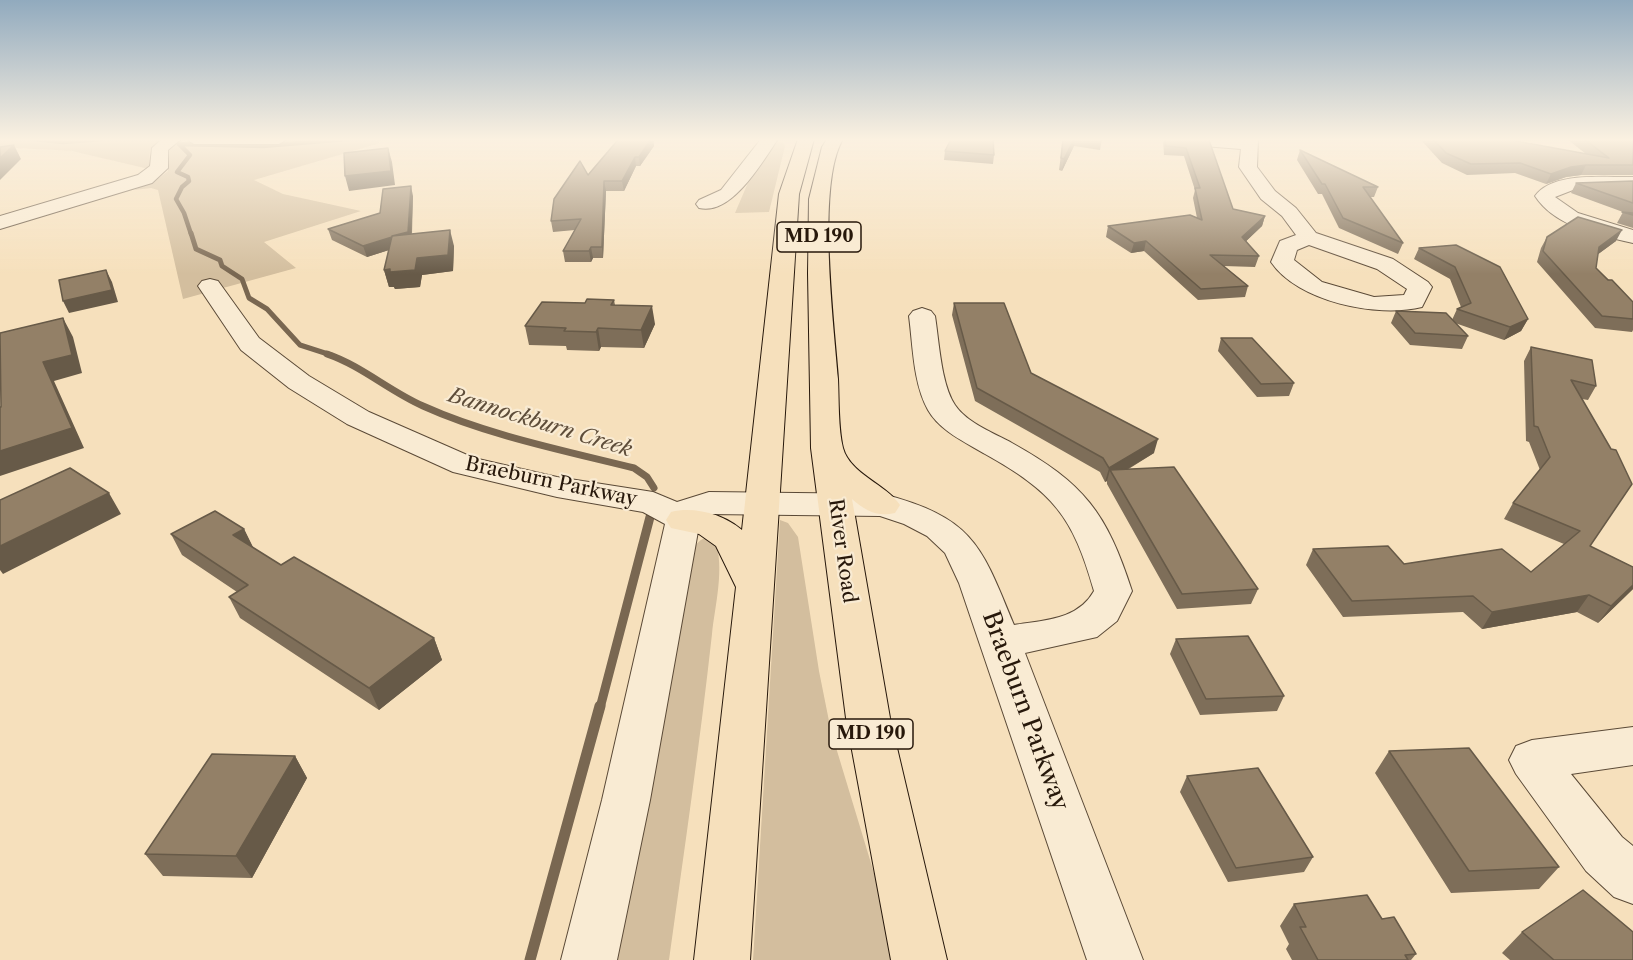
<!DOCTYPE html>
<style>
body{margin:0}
canvas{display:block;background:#f6e0bc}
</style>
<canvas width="1633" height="960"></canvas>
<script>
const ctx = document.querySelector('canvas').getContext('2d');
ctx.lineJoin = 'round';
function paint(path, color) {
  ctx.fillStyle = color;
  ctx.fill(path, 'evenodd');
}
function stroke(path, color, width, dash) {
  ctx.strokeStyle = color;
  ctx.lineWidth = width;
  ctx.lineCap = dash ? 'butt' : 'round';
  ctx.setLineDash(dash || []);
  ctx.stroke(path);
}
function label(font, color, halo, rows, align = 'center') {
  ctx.font = font + ' "Libre Caslon Text",serif';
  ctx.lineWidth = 4.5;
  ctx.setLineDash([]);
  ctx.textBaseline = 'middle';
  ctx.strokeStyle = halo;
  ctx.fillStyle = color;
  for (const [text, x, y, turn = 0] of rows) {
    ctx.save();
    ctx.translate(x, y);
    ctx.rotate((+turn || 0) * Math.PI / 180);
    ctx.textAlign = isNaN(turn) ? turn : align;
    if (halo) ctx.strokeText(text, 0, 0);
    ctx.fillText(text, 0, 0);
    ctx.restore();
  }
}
const green = new Path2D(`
 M0 139H165L150 150 149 169 72 151 0 147Z
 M320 139H374L380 143 254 180 283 194 361 211 264 242 296 268 183 299 158 190 151 188 134 190 155 181 168 171 167 150 180 141 211 143Z
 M776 141 783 142 785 146 769 212 735 213 750 178Z
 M780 520 788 523 798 537 819 671 831 731 890 926 898 960H753Z
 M709 537 715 540C725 568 715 605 712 634 700 743 684 852 669 960H605L692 552C697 543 699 539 709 537Z`);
const streamFar4 = new Path2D(`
 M34 139 63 142 102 139
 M179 144 190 155 177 172 188 177 189 181 182 187 176 199 184 213 191 234
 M179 144 263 146 347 139`);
const streamFar3 = new Path2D(`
 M191 233 196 249 220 260 222 266 242 279 249 298 267 309 300 345 331 355`);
const streamFar2 = new Path2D(`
 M327 354C362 366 389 391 423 406 487 435 566 451 634 468L647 477 654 488`);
const streamFar1 = new Path2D(`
 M600 708 650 517`);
const stream = new Path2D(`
 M530 960 600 706`);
const minor = new Path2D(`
 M162 139H181L168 150V168L152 183 0 229V216L138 175 150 166 152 148Z
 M186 139H287L279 144H194Z
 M761 139H778C762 162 732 216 699 208L696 204 699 200 721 190Z
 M1171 139H1258L1257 167 1275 191 1296 208 1316 233 1393 259 1428 282 1432 287 1422 307C1377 318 1298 302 1271 262L1280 241 1296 235 1282 216 1261 199 1239 167 1241 149 1179 144ZM1309 245 1377 269 1407 289 1404 295 1374 297 1322 282 1294 260 1297 250Z
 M1633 177V189L1573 190 1555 197 1578 213 1633 230V243C1599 235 1555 227 1535 196 1553 171 1606 178 1633 177Z
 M210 279 218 281 259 338 309 376 369 412 474 458 557 477 653 492 677 502 709 492 883 494C973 518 981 544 1014 625 1044 620 1078 620 1094 591 1073 516 1053 492 985 454 965 442 940 431 928 410 913 383 913 346 909 316L913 311 922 308 931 311 935 316C939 341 941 384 955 405 967 423 994 433 1012 443 1084 483 1107 513 1132 591L1117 621 1097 637 1025 653 1143 960H1087L959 583 945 553 927 536 904 524 880 516 709 514 700 520 650 800 617 960H561L602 800 665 524 643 512 557 497 453 472 347 424 289 388 241 350 198 286 202 281Z
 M1633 727V765L1571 774 1622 837 1633 846V904L1614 897 1586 871 1516 774 1509 760 1516 746 1532 740Z`);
const major = new Path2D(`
 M798 139H814L799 194 750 960H694L736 587 716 546 699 534 671 528 666 520 671 512C694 506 723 514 742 530L779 194Z
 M827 139H843C816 184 834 324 838 379 839 400 838 429 843 448 850 474 887 485 900 505L895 513C877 517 866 511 852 499L890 718 947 960H891L846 718 811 448 808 273 809 199 822 147Z`);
const wall = new Path2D(`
 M617 139H653L654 146 640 166H636L624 191H606L603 258H593L591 262H565L563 251 575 230 553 232 551 221 617 141Z
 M951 139H999L998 140H993L994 155 993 164 944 160 945 151Z
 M1063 139H1102L1100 150 1074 146 1062 171 1059 170Z
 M1163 139H1202L1233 209 1265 216 1262 226 1246 241 1259 256 1255 267 1224 266 1248 286 1245 297 1198 300 1144 251 1131 253 1106 237 1108 226 1197 218 1193 198 1195 190 1184 156 1164 155Z
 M1420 139H1515L1516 141 1586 154 1567 139H1633V175H1581L1566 177 1546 184 1515 173 1467 175 1442 163Z
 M1300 150 1378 187 1374 197H1370L1403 243 1398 254 1339 228 1322 194H1318L1297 160Z
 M1633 181V228L1617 223 1623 212 1571 193 1576 183Z
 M413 196 412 234 454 246 453 271 422 275 420 287 395 289 394 287H389L384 270 389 250 367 257 332 240 328 229 380 213Z
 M1547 237 1616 241 1598 254 1596 268 1633 302V330L1632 332 1595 328 1537 262 1541 248Z
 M1456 245 1528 319 1521 331 1504 340 1455 323 1468 336 1462 349 1410 345 1391 323 1396 311 1452 320 1457 309 1461 307 1450 279 1414 259 1419 248Z
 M614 300 615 305 655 324 644 348 601 347 599 351 567 350 566 346 529 345 525 326 585 303Z
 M954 303 1031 373 1154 453 1127 470 1258 589 1251 604 1177 609 1107 484V481L1105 482 1100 472 975 401 952 315Z
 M1221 338 1294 383 1289 396 1257 397 1218 351Z
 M1531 347 1596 386 1588 400 1582 399 1590 546 1633 567V589L1598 623 1577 612 1482 629 1463 612 1343 617 1306 565 1313 549 1404 564 1531 572 1564 544 1504 519 1513 503 1540 470 1529 442 1526 441 1524 361Z
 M244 529 253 548 281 565 434 638 442 660 379 710 240 618 229 597 237 592 182 555 171 534Z
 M1176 639 1284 696 1277 711 1200 715 1170 654Z
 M1389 751 1559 867 1539 889 1451 893 1375 773Z
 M295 756 307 778 252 878 163 876 145 854Z
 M1187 776 1313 857 1304 872 1228 882 1180 792Z
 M1294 904 1382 919 1416 954 1411 960H1292L1286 949 1289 944 1280 926Z
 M1522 932 1633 960H1510L1502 953Z`);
const shadedWall = new Path2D(`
 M651 139H653L654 146 640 166 639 157Z
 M1074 139H1075L1074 146 1062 171 1064 159Z
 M14 145 21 159 0 180V158Z
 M388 148 392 162 395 185 349 191 345 176Z
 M635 157 636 166 624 191 622 181Z
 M1586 165 1581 175 1566 177 1546 184 1551 174 1571 167Z
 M604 181 606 191 603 258 602 247Z
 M411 186 413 196 411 243 367 257 363 246Z
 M1265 216 1262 226 1239 248 1242 237Z
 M450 230 454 246 453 271 422 275 420 287 395 289 394 287H389L384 270 417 258Z
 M1622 230 1616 241 1593 258 1599 247Z
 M1146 241 1144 251 1131 253 1134 243Z
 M591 247 593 258 591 262 589 251Z
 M106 270 112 282 118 302 69 313 63 301Z
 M652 306 655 324 644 348 641 330Z
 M63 318 73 337 82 373 54 381 84 448 0 476V451Z
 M1528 319 1521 331 1504 340 1510 327Z
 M598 328 601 347 599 351 596 332Z
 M1158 439 1154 453 1114 477 1110 470 1107 481 1105 482 1109 468Z
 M109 493 121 514 3 574 0 570V546Z
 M244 529 254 549 233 535Z
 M1633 585V589L1598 623 1611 606Z
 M1589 595 1577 612 1482 629 1492 612Z
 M434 638 442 660 379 710 369 688Z
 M295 756 307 778 252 878 236 856Z`);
const building = new Path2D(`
 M617 139H651L639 157H635L622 181H604L602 247H591L589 251H563L581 219 551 221 554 199 580 161 588 175 617 141Z
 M951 139H993L994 155 945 151Z
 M1063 139H1074L1064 159 1061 158Z
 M1165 139 1209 140 1233 209 1265 216 1242 237 1259 256 1210 255 1248 286 1201 289 1146 241 1134 243 1108 226 1190 215 1202 220 1195 188H1200L1186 148 1166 146Z
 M1433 139H1515L1516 141 1609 158 1584 139H1633V165H1586L1571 167 1551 174 1520 163 1471 164 1446 153Z
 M14 145 0 158V147Z
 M388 148 391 171 345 176 344 153Z
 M1300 150 1378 187H1363L1403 243 1343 218 1325 184H1322Z
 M1633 181V203L1576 183Z
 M411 186 408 232 392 236V237L363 246 328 229 380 213 383 189Z
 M1622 212 1633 213V215Z
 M1578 217 1622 230 1599 247 1596 268 1608 280H1612L1633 302V319L1602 316 1543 251 1547 237Z
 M450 230 448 255 417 258 415 270 390 272V269L384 270 392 236Z
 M1456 245 1500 267 1528 319 1510 327 1457 309 1471 303 1455 267 1419 248Z
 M106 270 112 290 63 301 59 280Z
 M587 299 614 300 611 305 652 306 641 330 598 328 596 332 564 331 566 328 525 326 542 302 585 303Z
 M954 303H1004L1031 373 1158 439 1109 468 1103 458 977 388Z
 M1396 311 1446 313 1468 336 1415 333Z
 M63 318 72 355 43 362 72 428 0 451V407H1L0 333Z
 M1221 338H1252L1294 383 1261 384Z
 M1531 347 1592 360 1596 386 1571 380 1611 449 1616 450 1632 484 1590 546 1633 567V585L1611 606 1589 595 1492 612 1473 596 1352 601 1313 549 1388 546 1404 564 1502 549 1531 572 1580 531 1513 503 1550 457 1538 427 1534 426Z
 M1174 467 1258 589 1182 594 1110 470Z
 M70 468 109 493 0 546V500Z
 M215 511 244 529 233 535 281 565 294 557 434 638 369 688 229 597 248 585 171 534Z
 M1248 636 1284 696 1206 699 1176 639Z
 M1469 748 1559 867 1469 871 1389 751Z
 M212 754 295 756 236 856 145 854Z
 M1258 768 1313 857 1236 868 1187 776Z
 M1583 890 1633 932V960H1554L1522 932Z
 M1367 895 1382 919 1394 917 1416 954 1405 955 1408 960H1318L1300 927H1306L1294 904Z`);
const shields = [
 [819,237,84],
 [871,734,84]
];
const shieldNames = [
 ["MD 190",819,237],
 ["MD 190",871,734]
];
const streetNames = [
 ["Braeburn Parkway",551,482,12],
 ["River Road",842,551,82]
];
const waterNames = [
 ["Bannockburn Creek",540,423,17]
];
const nearStreetnames = [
 ["Braeburn Parkway",1025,711,70]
];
paint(green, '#d3be9e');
stroke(streamFar4, '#796751', 4.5);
stroke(streamFar3, '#796751', 5);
stroke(streamFar2, '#796751', 7);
stroke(streamFar1, '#796751', 9);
stroke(stream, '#796751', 11);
stroke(minor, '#5b4a37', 2);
stroke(major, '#27180b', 2);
paint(minor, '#f9ebd3');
paint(major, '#f6e0bc');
paint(wall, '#7e6e59');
paint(shadedWall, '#675a48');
paint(building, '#938067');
stroke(building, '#675a48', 1.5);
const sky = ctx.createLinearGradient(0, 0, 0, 274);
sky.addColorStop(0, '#91aabe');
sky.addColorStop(0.51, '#fbf1e1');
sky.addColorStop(1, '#fbf1e100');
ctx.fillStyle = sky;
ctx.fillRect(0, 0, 1633, 274);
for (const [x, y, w] of shields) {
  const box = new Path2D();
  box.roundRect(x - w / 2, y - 15, w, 30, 4.5);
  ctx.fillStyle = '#f9ebd3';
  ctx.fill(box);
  stroke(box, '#27180b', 1.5);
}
label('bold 18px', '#27180b', null, shieldNames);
label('20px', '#27180b', '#f9ebd3', streetNames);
label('italic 21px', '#5e4d3a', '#f9ebd3', waterNames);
label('24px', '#27180b', '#f9ebd3', nearStreetnames);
</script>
